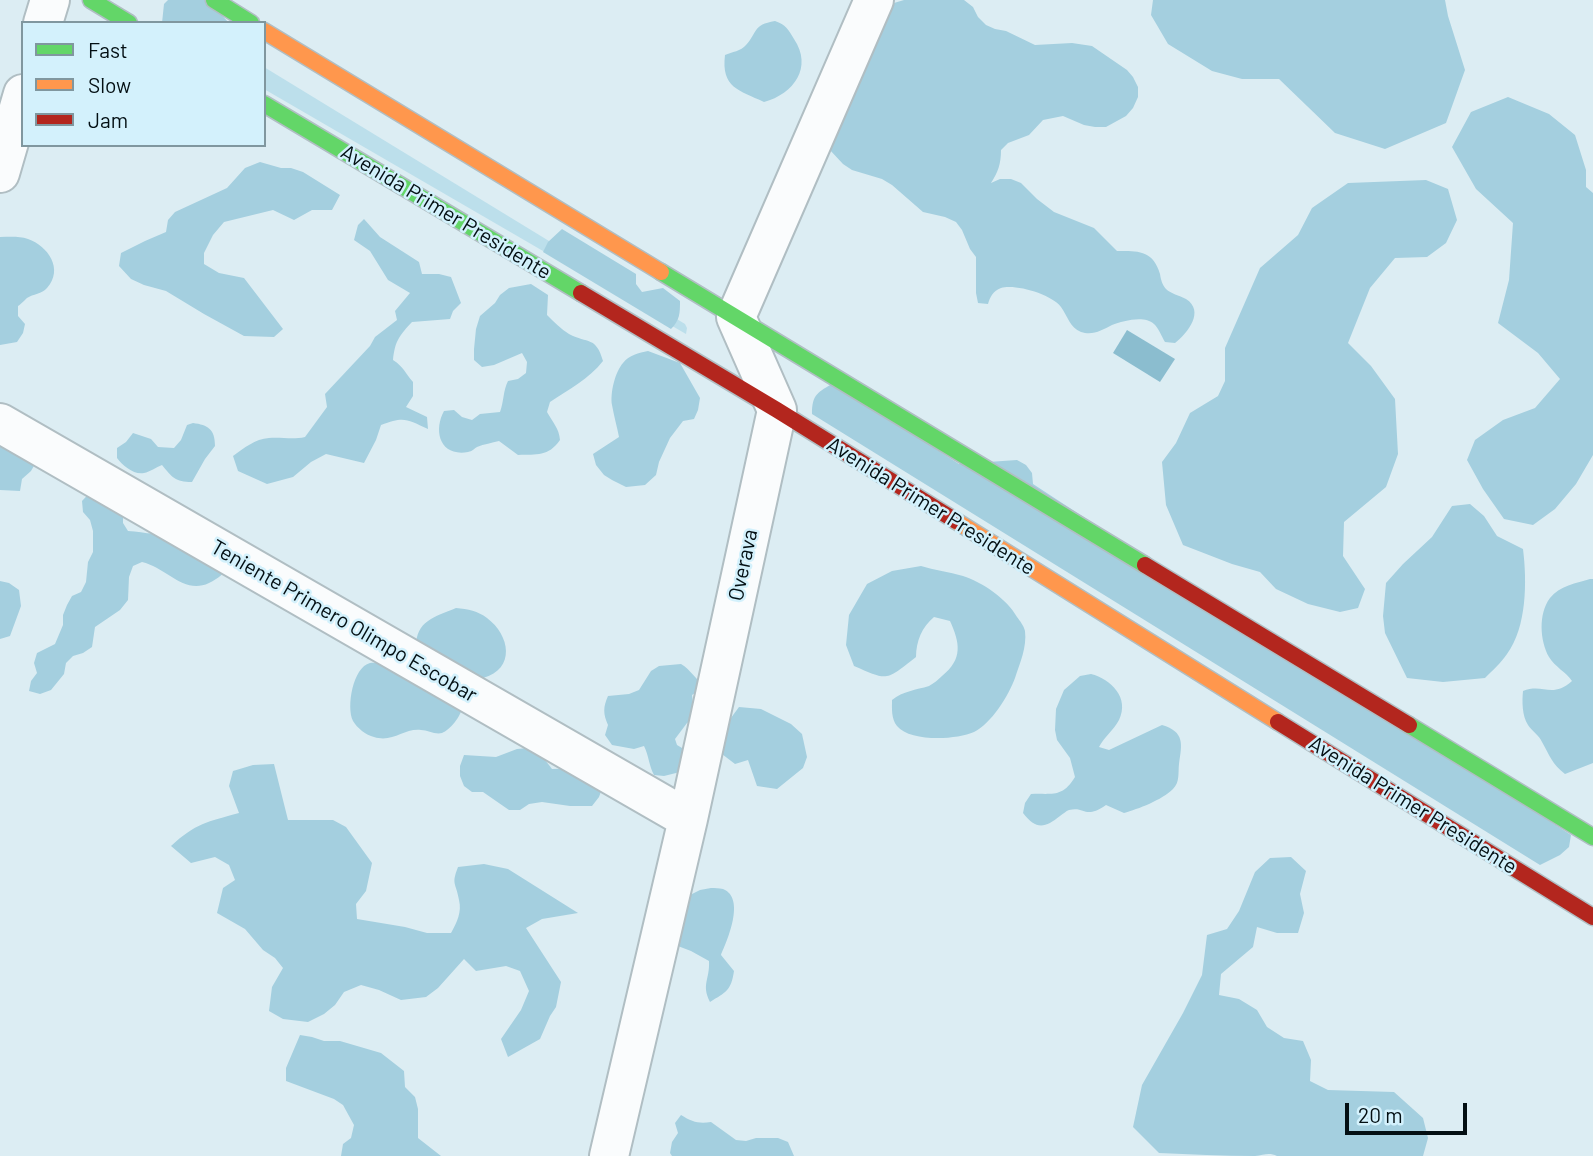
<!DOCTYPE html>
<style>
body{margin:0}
#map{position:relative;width:1593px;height:1156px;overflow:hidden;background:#dcedf3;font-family:Barlow,sans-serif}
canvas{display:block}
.legend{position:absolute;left:21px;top:21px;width:245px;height:126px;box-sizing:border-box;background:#d3f1fc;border:2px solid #80979f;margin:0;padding:9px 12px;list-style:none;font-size:21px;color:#030f13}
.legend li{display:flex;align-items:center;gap:14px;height:35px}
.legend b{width:35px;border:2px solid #80979f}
.scale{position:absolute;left:1345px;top:1103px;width:122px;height:32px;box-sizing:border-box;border:4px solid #030f13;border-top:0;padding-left:9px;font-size:21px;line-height:24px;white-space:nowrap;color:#030f13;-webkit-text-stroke:5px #d3f1fc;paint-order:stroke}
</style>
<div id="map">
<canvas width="1593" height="1156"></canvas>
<ul class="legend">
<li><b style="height:9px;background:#63d668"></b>Fast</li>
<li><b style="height:9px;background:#ff974d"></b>Slow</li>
<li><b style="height:9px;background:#b3261e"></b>Jam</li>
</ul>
<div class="scale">20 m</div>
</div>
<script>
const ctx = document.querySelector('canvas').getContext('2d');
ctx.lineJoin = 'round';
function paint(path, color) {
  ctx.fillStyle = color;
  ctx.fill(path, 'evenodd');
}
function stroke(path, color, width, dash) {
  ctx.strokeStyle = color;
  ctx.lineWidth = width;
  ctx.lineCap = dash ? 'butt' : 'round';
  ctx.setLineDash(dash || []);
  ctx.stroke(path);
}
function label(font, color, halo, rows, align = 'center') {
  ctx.font = font + ' Barlow,sans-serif';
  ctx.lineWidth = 5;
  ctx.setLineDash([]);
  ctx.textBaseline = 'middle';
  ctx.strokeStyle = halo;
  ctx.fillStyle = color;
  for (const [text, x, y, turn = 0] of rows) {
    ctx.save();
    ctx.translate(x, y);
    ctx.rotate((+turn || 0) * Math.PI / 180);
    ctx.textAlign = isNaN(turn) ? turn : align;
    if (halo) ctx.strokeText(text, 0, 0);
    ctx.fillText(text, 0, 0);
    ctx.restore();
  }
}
const green = new Path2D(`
 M264 67 685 324 687 328 686 334 264 89Z`);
const forest = new Path2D(`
 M168 0H208L229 23H162L164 4Z
 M904 0H964L973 7 978 17 986 25 995 29 1006 31 1035 45 1072 43 1092 46 1127 70 1133 77 1138 87V97L1133 108 1126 116 1106 127H1095L1084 125 1063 116 1043 120 1029 135 1008 143 1001 150C1001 164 998 172 991 183L1000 179H1011L1021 183 1037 199 1054 212 1094 228 1117 251C1138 251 1153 250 1160 274 1161 280 1162 284 1166 289 1171 294 1179 295 1186 299 1205 311 1188 333 1175 343L1165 342C1162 337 1158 327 1154 324 1144 315 1123 321 1112 325 1102 330 1093 336 1081 332 1070 328 1067 315 1061 307 1051 294 1016 284 1001 288 993 291 990 297 988 304L978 303 976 293V257L970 249 962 230 956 222 945 217 923 212 892 185 882 179 852 170 843 164 829 149 877 16 894 3Z
 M1153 0H1445L1448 16 1465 70 1446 123 1385 149 1335 133 1279 79H1242L1212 71 1168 44 1151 15Z
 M775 21C786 25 788 29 794 39 813 67 794 94 764 102 739 90 721 88 725 55 732 52 741 51 746 45 758 32 752 25 775 21Z
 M1508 97 1549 114 1575 135 1586 170V187L1593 193V455L1576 484 1555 509 1533 525 1504 519 1483 489 1467 460 1475 440 1503 420 1535 408 1560 379 1538 353 1498 323 1509 280 1513 223 1476 189 1452 147 1471 112Z
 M260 162 281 168H291L303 172 340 195 332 210H312L294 220 273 210 224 222 213 235 204 253V264L219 273 244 278 283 329 274 337 244 336 204 314 166 291 144 285 131 279 119 266 121 253 145 241 166 232 168 220 175 212 227 188 245 168Z
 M1426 180 1448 189 1457 220 1446 243 1427 257 1395 258 1370 288 1348 343 1371 366 1395 399 1398 454 1386 487 1344 522 1343 556 1365 589 1358 608 1340 612 1308 604 1276 589 1260 572 1232 564 1183 545 1166 505 1162 462 1176 443 1190 413 1218 396 1225 381V348L1260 268 1298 235 1312 208 1348 183Z
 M364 219 380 237 419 262 422 274H439L451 277 461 303 453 311 450 319 412 322C399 336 395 341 393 360 404 367 405 373 413 382V396L406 407 427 417 428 429C407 419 404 416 381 425L376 440 364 463 326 454 311 462 293 477 267 484 238 471 233 456C244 448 255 439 269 438 282 437 293 440 305 437L327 407 325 394 370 346 375 337 397 320 395 311 410 293 388 280 370 251 354 240 358 225Z
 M562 229 636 274V284L642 292 663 288 680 301C680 313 680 320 671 329L543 252 548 242Z
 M0 237C10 237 19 236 28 239 48 246 64 269 47 288 42 294 33 294 27 298 26 299 20 305 18 306V316L25 324 23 333 17 342 0 345Z
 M531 284 548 295 547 315C554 322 561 329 569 334 588 344 596 336 603 361 589 379 568 390 550 402L547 412C553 423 559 428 560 440 548 457 537 454 518 455L499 441C492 443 484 444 477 447 472 450 473 451 468 452 440 457 433 431 444 411L454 410 462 417 472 420 480 414 500 412C504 401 503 391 508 381L518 379 526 373 527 362 522 353 494 365 482 367 474 360V349L476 329 480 316 495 303 500 295 509 288Z
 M648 351 680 363 700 398 698 410 694 419 683 421 670 438 659 462 656 475 645 485 626 487 612 480 604 475 596 465 593 454 619 437C617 427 614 416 612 405 610 393 615 372 623 363 629 355 639 353 648 351Z
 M834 383 959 464 1017 460 1026 465 1032 473 1033 484 1571 835 1569 847 1560 855 1540 865 812 414C812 394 818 392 834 383Z
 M193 423C208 425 215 429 215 446L205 459 192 482C175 482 172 477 162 465 156 467 150 472 144 473 134 475 123 466 117 458V448L126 442 133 433 151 439 158 447 174 448 181 440 187 425Z
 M0 434 39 457 31 471 22 479 20 491 0 490Z
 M97 485 123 513V523L128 531C139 531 149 535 160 533L229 564C224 574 219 578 209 583 184 595 167 568 142 562L133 566 129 577 128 600 120 610 95 627 92 647 83 653 73 656 66 663 64 674 51 690 40 694 29 691 31 681 37 673 34 663 37 653 55 644 63 625V615L67 605 72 596 81 592 86 582 88 562 93 552V531L90 520 83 512 82 501Z
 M1470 504 1484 516 1497 536 1523 549C1527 581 1527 627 1507 654 1501 663 1492 671 1485 678L1443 682 1407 678 1385 633 1383 616 1386 583 1403 564 1432 537 1452 506Z
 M921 566C934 570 949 572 963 576 982 582 1007 599 1017 617 1020 621 1024 626 1025 631 1027 647 1020 663 1015 678 1009 695 991 724 974 732 956 740 910 742 897 726 891 719 892 708 892 700 903 691 916 690 929 686 934 683 938 680 942 676 963 659 960 643 950 621L934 617C922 627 916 641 916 657 885 681 889 681 854 666L846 645 849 615 867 584 892 571Z
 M1590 579H1593V763L1565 774C1552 764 1550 756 1542 742 1539 735 1532 731 1528 725 1522 716 1522 701 1523 691 1543 683 1552 699 1572 681 1566 672 1555 667 1549 657 1540 641 1538 614 1550 598 1559 586 1577 583 1590 579Z
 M0 581 9 583 19 590 21 606 10 636 0 639Z
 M456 608C468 609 478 611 487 618 510 635 516 669 483 678 476 680 468 680 461 681 462 689 464 700 462 708 461 716 450 730 442 733 435 735 428 730 421 730 404 728 393 743 374 737 366 735 357 728 353 721 346 707 353 667 370 663 376 662 386 664 392 665L416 647C416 621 434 617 456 608Z
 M681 664C691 670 694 678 703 684L701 689 692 695 694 710 691 721 687 723 675 739 677 745 687 751 680 772 664 776 654 775C649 766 649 756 644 746L634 749 612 745 605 735 608 725C603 714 603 707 608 696L629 694 639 690 651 671 659 666Z
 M1091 674C1111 679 1130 698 1119 720 1114 730 1104 737 1099 747L1109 750 1162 725C1185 732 1182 744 1179 764 1178 773 1180 782 1173 789 1162 800 1138 809 1124 813L1106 805C1084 820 1086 806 1069 810 1066 811 1063 814 1060 816 1045 828 1036 830 1023 813L1025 803 1031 794C1053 793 1062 798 1075 777L1070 758 1057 740 1055 730 1056 709 1064 690 1080 676Z
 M739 707 761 709 791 724 802 734 807 757 803 768 777 789 757 786 748 760 735 764 718 751 722 730Z
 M528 748C539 753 545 759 552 769L582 768 603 786 599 797 592 806H570L542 802 529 804 520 810H509L483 792H472L464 786 460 776V766L464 755 496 757 517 749Z
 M274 764 288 820H333L346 827 372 863 366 891 356 904 357 919 405 927 427 933H451C457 922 462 912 459 900 456 882 451 885 458 867L484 864 508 869 578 913 542 919 526 928 561 982 556 1007 550 1016 540 1039 508 1057 501 1039 521 1010 529 991 520 971 506 966 476 971 464 959 438 988 426 997 401 1000 379 990 361 985 344 992 335 1005 324 1014 308 1022 283 1019 269 1011 272 987 283 968 275 958 263 950 245 929 217 913 223 888 235 880 229 865 215 857 191 863 171 846C196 823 207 822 239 813L229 786 233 771 253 765Z
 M1291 857 1306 871 1300 894 1304 913 1298 933H1277L1257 927 1253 947 1221 974 1219 995 1239 999 1257 1010 1267 1027 1284 1038 1303 1041 1311 1060 1310 1081 1328 1090 1394 1092 1423 1118 1428 1138 1423 1156H1277C1269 1152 1264 1155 1255 1156 1223 1156 1190 1154 1159 1153L1133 1127 1142 1085 1183 1013 1202 975 1207 935 1227 929 1239 911 1255 872 1270 858Z
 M711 888C715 888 719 888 723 889 746 898 727 941 721 955L734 971C731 991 726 992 710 1002 701 984 710 980 709 961L691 951 670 943 672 904 700 890Z
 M300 1035 312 1037 324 1041H340L381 1053 404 1071 405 1087 415 1097 418 1109V1138L441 1156H341L343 1144 351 1138 354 1125 343 1105 334 1099 286 1081V1068Z
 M681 1115C692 1122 699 1124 711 1122L736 1140 746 1141 756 1138H778L788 1142 794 1156H672L670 1153 672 1142 678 1133 675 1123Z`);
const water = new Path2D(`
 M1127 330 1175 359 1160 382 1113 353Z`);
const street = new Path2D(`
 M43 23 50 0
 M0 173 23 94
 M0 423 688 819
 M609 1156 688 819 777 410 736 317 874 0`);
const fast = new Path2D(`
 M91 0 129 23
 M214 0 251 23
 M264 104 581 293
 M661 272 1145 565
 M1409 725 1593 837`);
const slow = new Path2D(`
 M264 31 661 272
 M956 521 1278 722`);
const jam = new Path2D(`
 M581 293 777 410 956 521
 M1145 565 1409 725
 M1278 722 1593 917`);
const streetNames = [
 ["Avenida Primer Presidente",446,212,31],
 ["Avenida Primer Presidente",931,506,32],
 ["Overava",743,565,-78],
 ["Teniente Primero Olimpo Escobar",344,621,30],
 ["Avenida Primer Presidente",1413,805,32]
];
paint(green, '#bcdfeb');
paint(forest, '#a4cfdf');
paint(water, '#8bbdcf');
stroke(street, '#b0bec3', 42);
stroke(fast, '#b0bec3', 19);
stroke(slow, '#b0bec3', 19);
stroke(jam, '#b0bec3', 19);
stroke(street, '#fafcfd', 38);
stroke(fast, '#63d668', 16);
stroke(slow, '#ff974d', 16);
stroke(jam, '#b3261e', 16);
label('21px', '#030f13', '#d3f1fc', streetNames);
</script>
